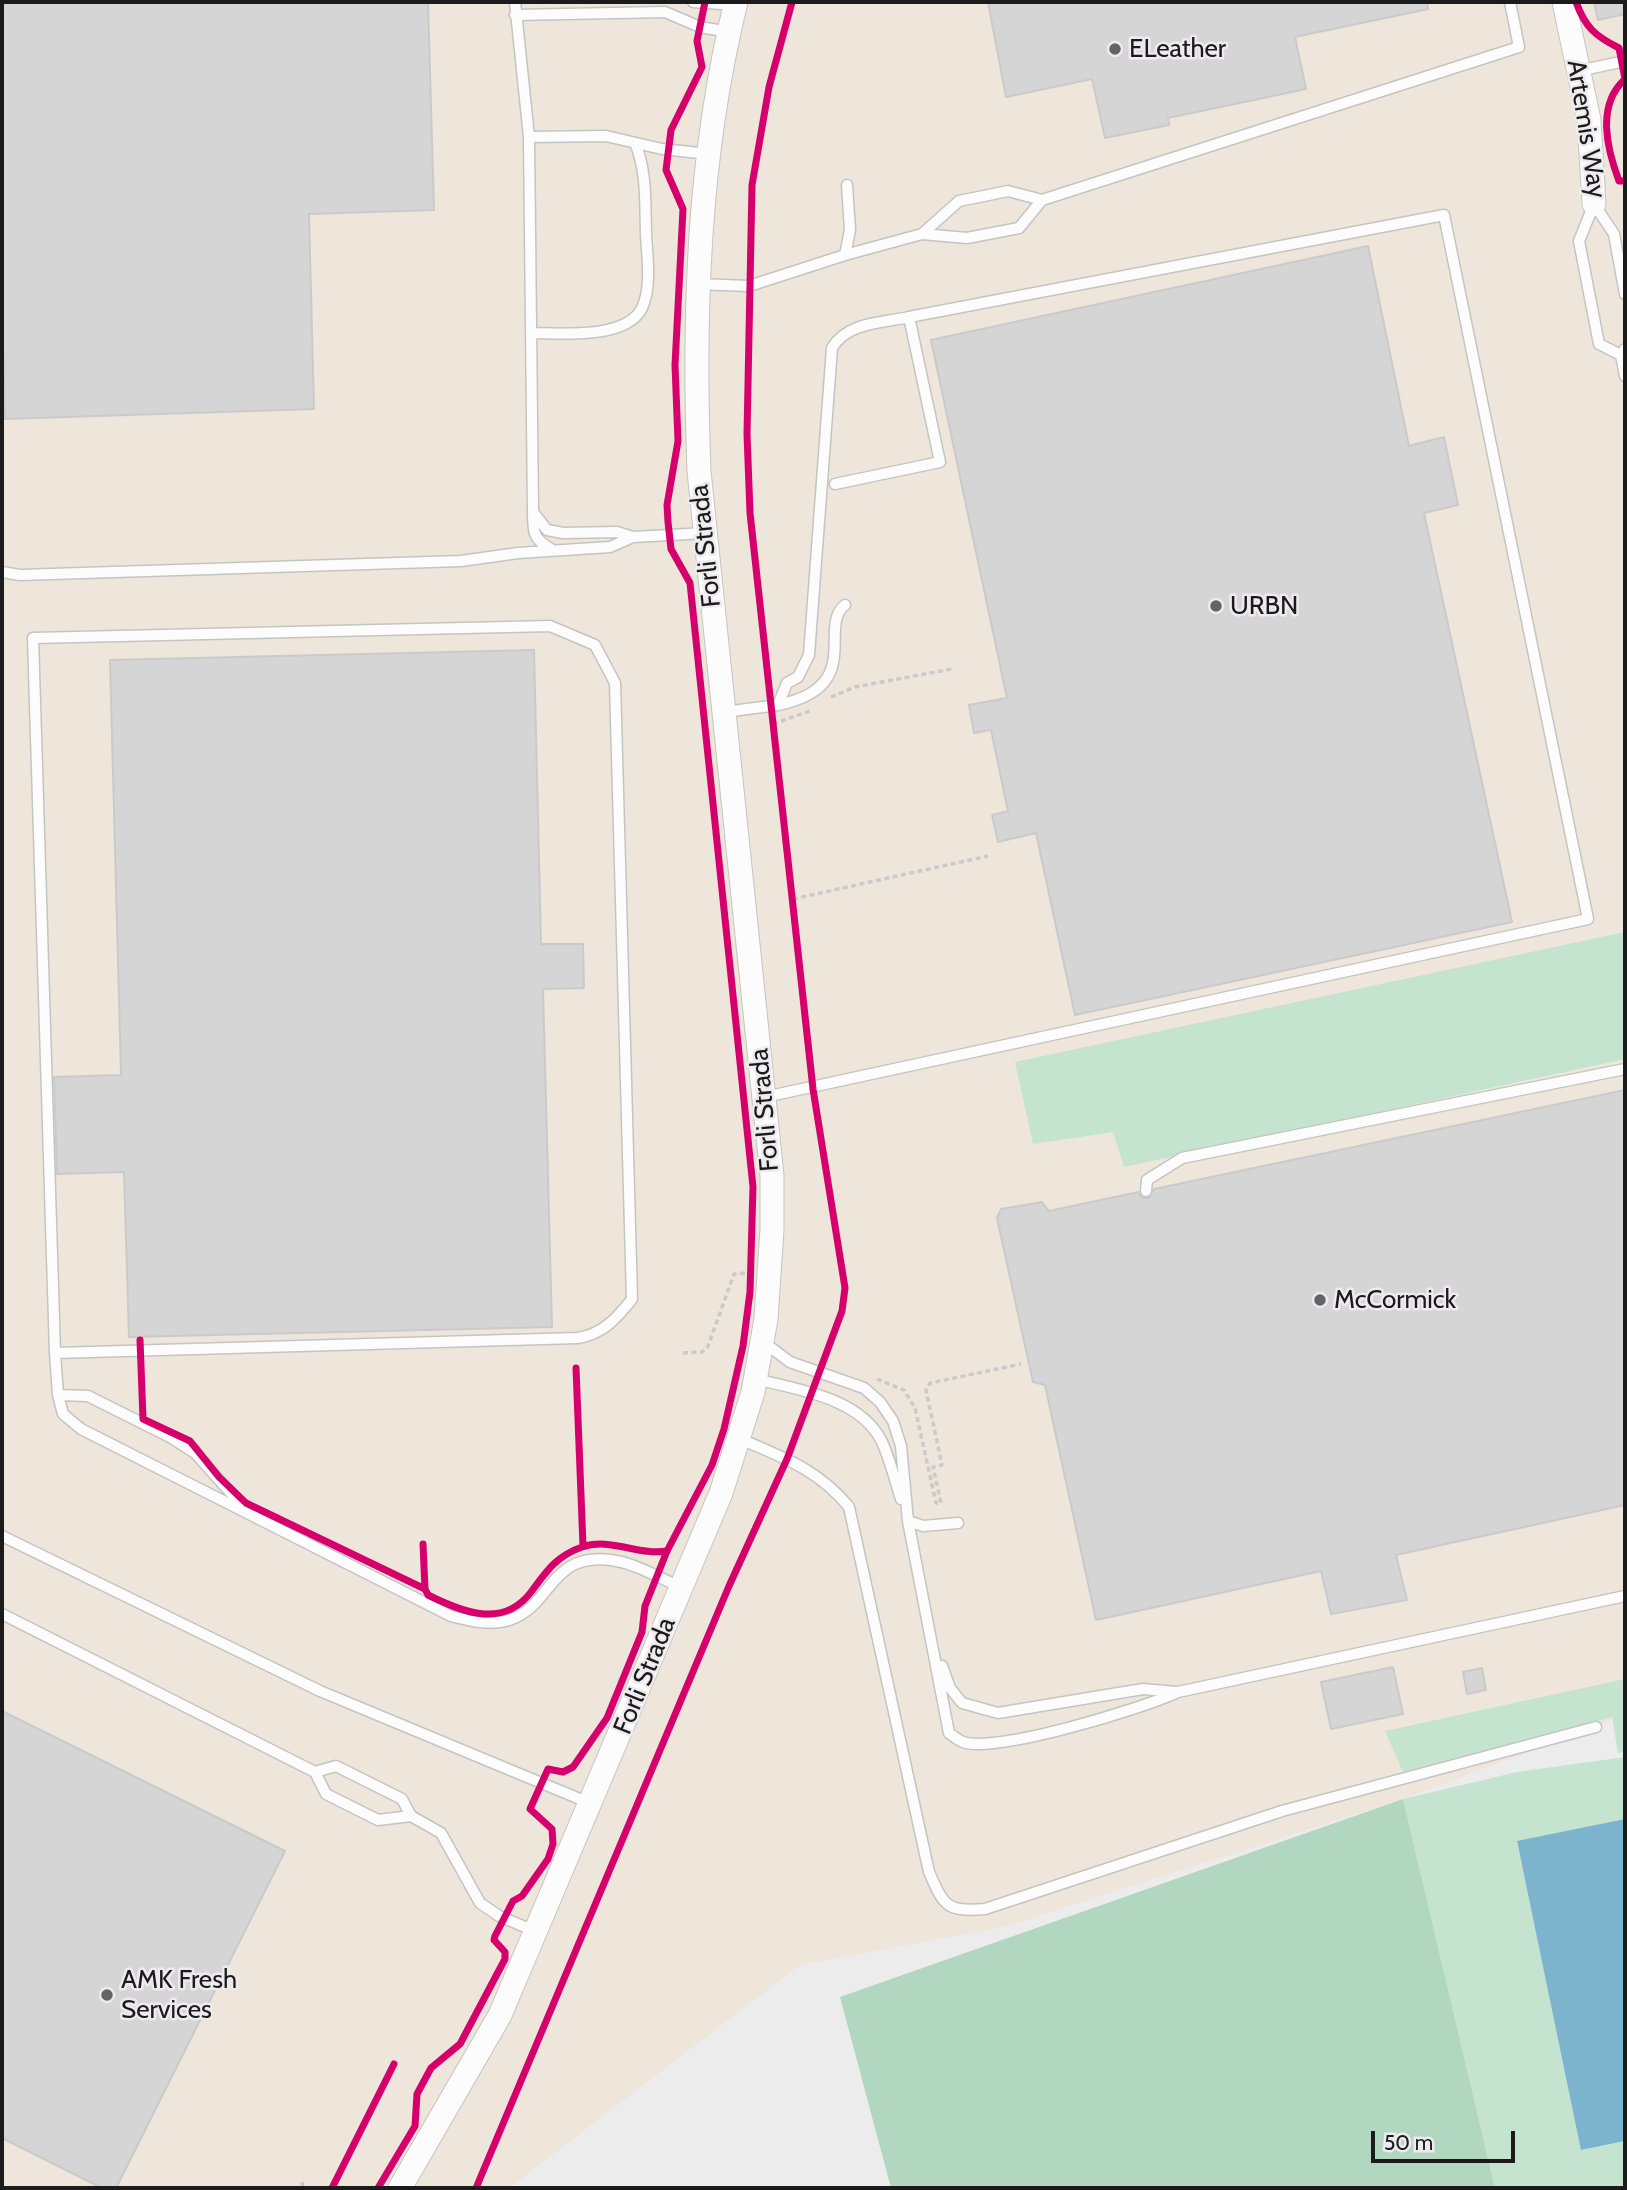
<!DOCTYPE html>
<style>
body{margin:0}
#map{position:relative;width:1627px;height:2190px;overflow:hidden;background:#edeced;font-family:Cabin,sans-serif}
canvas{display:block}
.frame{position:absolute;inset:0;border:4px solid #1c1b1c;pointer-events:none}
.scale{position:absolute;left:1371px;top:2131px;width:144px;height:32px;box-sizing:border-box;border:4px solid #1c1b1c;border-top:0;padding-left:9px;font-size:21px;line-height:24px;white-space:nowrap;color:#1c1b1c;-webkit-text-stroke:5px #edebee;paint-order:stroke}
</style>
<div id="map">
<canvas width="1627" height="2190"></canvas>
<div class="frame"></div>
<div class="scale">50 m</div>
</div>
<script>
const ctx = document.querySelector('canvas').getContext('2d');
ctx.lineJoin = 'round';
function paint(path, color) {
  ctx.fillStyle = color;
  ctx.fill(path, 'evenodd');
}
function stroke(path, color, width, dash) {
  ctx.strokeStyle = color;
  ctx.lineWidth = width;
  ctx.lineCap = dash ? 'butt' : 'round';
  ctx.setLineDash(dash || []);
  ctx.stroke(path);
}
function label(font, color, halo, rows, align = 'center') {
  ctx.font = font + ' Cabin,sans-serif';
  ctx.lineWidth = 5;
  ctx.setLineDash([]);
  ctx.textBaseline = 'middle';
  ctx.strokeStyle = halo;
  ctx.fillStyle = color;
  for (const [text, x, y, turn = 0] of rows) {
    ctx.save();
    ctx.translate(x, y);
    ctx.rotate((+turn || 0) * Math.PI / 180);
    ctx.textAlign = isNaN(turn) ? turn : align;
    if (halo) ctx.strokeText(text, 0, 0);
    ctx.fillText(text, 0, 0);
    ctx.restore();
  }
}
const industrial = new Path2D(`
 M2 2H1625V1712L1596 1727 1403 1799 1004 1927 800 1965 509 2188H2Z`);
const green = new Path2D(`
 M1625 932V1059L1124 1167 1113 1132 1033 1144 1015 1062Z
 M1625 1679V1752L1618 1753 1612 1717 1403 1772 1385 1731Z
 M1625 1757V1819L1517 1842 1582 2150 1625 2141V2188H1495L1403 1799 1517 1772Z`);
const forest = new Path2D(`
 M1403 1799 1495 2188H891L840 1997Z`);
const water = new Path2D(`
 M1625 1819V2141L1581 2150 1517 1841Z`);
const building = new Path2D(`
 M2 2H428L434 210 309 214 314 409 5 419 2 305Z
 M988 2H1427L1428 9 1295 37 1306 89 1168 118 1169 125 1105 138 1092 79 1006 97Z
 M1594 2H1625V14L1598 20Z
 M1368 246 1409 446 1444 437 1458 505 1424 513 1512 922 1075 1015 1036 833 998 842 992 815 1008 811 991 730 974 733 969 705 1007 698 931 340Z
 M534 650 541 944H583L584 988 543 989 552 1327 129 1337 124 1172 57 1174 54 1077 121 1075 110 660Z
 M1625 1090V1505L1396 1555 1407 1600 1331 1614 1321 1571 1096 1620 1045 1385 1033 1382 997 1218 1001 1209 1042 1202 1049 1211 1138 1192 1142 1198H1149L1154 1189Z
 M1393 1667 1403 1714 1331 1729 1321 1682Z
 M1482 1668 1486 1690 1467 1694 1463 1672Z
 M2 1711 285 1851 116 2188H102L2 2138Z`);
const path = new Path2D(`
 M831 697 855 687 952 669
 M773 724 810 711
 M793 899 988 856
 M683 1353 702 1352 707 1349 734 1274 749 1273
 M877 1379 904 1390 915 1408 936 1503H941L933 1467 942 1465 926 1390 930 1383 1021 1364
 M302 2182 303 2188`);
const service = new Path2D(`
 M515 2 529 137 533 512 547 530 563 533 617 532 633 537 706 533
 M693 2 736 5
 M515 15 665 12 700 27 729 32
 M1578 71 1625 61
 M529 137 606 136 662 149 709 154
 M1594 204 1579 241 1599 344 1621 355
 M1594 204 1614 234 1625 294
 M922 234 959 201 1008 191 1042 200
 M845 255 922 234 967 238 1019 228 1042 200 1519 47 1510 2
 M697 284 749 286 845 255 850 230 847 185
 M531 333C560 333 626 340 642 308 652 286 647 257 646 234 645 203 647 171 635 143
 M1625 349 1621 355 1625 376
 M533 512C533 532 533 539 551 549
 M2 572 20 575 461 561 518 553 610 547 633 537
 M778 705C866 687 817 627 845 605
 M724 712 778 705 787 683 798 677 809 655 832 348C847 322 882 323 909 317
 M765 1097 1588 919 1444 215 909 317 940 462 835 484
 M1146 1191 1147 1180 1182 1158 1625 1069
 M762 1341 790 1362 864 1388 880 1402 893 1421 901 1446 908 1521 949 1733C953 1736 958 1740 963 1742 995 1754 1144 1708 1178 1692L1625 1596
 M55 1353 578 1338C603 1334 617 1318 632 1299L615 683 595 645 550 626 33 638 55 1353 58 1395 63 1414 81 1429 451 1616C470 1621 490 1626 509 1620 553 1606 549 1552 611 1560 635 1563 659 1578 681 1587
 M755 1379C797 1389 861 1398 882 1442 890 1460 895 1480 901 1499
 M58 1395 88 1396 170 1437 195 1453 238 1501 241 1510
 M738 1438C782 1457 818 1469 849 1507L929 1872C944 1906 946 1912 985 1909L1282 1811 1596 1727
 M908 1521 923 1526 958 1523
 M2 1536 320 1691 592 1804
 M2 1614 315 1772 336 1766 402 1799 411 1816 441 1833 480 1903 499 1916 537 1932
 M942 1666 950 1688 962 1703 998 1713 1143 1689 1176 1692
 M315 1772 326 1794 378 1820 411 1816`);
const minor = new Path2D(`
 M1564 2 1589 120 1594 204
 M400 2188 500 2015 721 1493 753 1392 766 1319 772 1229V1176L699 471C693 313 698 156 736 2`);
const cycleway = new Path2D(`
 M1576 2C1585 27 1595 36 1619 48L1625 79C1596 105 1607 149 1619 181H1625
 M140 1340 143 1419 190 1441 219 1477 246 1503 425 1589
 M576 1368 583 1546
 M423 1544 425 1589 428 1595C462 1612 503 1629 531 1592 546 1572 556 1556 582 1547 610 1537 639 1556 667 1551
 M332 2188 394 2064
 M378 2188 415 2126 417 2094 431 2068 460 2044 505 1959V1952L494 1940 495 1936 513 1901 522 1896 548 1859 553 1844 552 1829 530 1809 548 1769 563 1772 573 1767 607 1718 642 1632 645 1606 667 1551 712 1465 724 1429 743 1346 750 1292 753 1187 690 583 671 549 668 522 667 505 678 441 675 365 683 209 666 170 671 130 702 67 697 41 705 2
 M476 2188 729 1586 787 1459 842 1311 845 1288 813 1089 750 513 747 434 752 185 769 87 792 2`);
const markers = [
 [1115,49,7,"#656465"],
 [1216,606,7,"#656465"],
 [1320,1300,7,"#656465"],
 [107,1995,7,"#656465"]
];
const poiNames = [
 ["ELeather",1129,49],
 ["URBN",1230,606],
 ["McCormick",1334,1300],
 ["AMK Fresh",121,1980],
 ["Services",121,2010]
];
const streetNames = [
 ["Artemis Way",1586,129,81],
 ["Forli Strada",706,546,-96],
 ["Forli Strada",765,1110,-95],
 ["Forli Strada",645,1676,-68]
];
paint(industrial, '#eee5db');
paint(green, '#c4e4d0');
paint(forest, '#b1d7c0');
paint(water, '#7cb4cd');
paint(building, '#d6d5d6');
stroke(building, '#cbcacb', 2);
stroke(service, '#c5c4c5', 13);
stroke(minor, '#c5c4c5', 25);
stroke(path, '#cbcacb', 3.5, [5, 3.5]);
stroke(service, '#fcfcfc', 10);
stroke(minor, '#fcfcfc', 23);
stroke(cycleway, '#d6006c', 7);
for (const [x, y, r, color] of markers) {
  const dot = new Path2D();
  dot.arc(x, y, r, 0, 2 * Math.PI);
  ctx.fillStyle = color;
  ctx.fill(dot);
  stroke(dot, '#edebee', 2.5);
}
label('26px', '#1c1b1c', '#edebee', poiNames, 'left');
label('26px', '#1c1b1c', '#edebee', streetNames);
</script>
